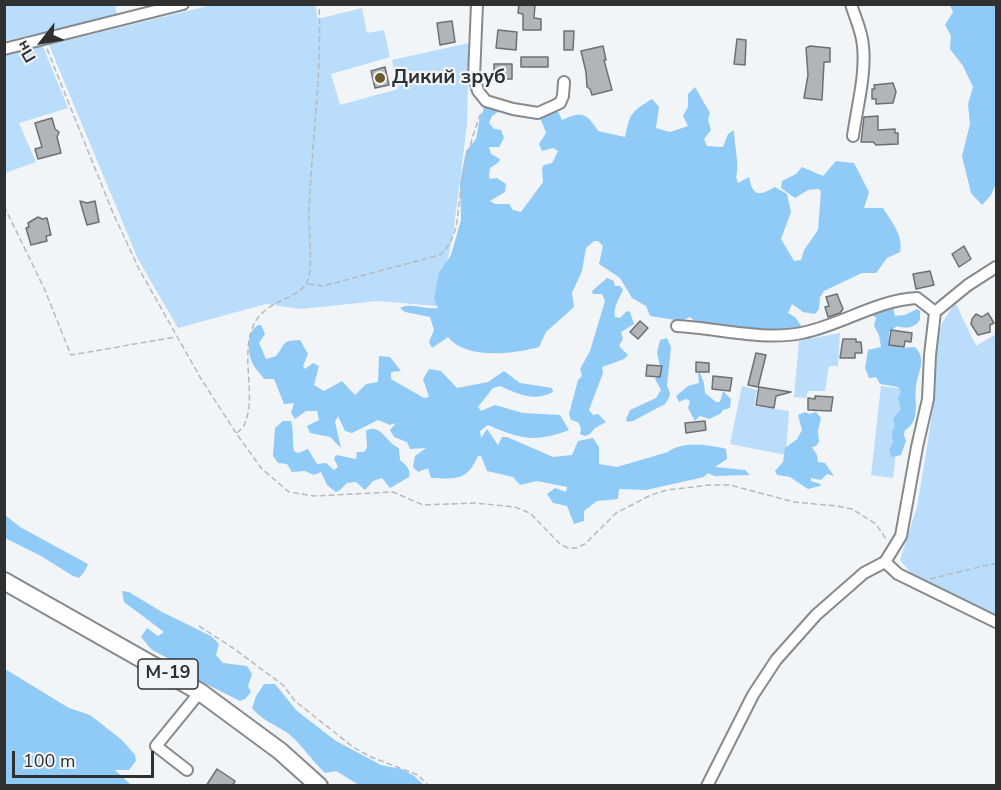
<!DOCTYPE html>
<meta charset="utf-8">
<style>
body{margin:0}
#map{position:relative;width:1001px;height:790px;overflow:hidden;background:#f2f5f8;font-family:"Nunito Sans",sans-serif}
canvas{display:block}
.frame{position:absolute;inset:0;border:6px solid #2f3031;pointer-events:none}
.north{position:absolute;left:12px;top:12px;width:60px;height:60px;-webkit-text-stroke:4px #f2f5f8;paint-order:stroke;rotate:239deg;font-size:16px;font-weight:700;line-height:24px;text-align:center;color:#2f3031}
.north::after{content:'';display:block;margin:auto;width:21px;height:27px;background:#2f3031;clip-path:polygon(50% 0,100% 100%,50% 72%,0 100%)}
.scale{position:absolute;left:12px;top:751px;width:142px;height:27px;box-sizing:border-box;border:3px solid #2f3031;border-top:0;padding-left:8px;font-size:18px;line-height:21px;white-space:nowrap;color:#2f3031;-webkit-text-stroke:4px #f2f5f8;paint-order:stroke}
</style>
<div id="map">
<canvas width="1001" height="790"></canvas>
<div class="frame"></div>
<div class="north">Пн</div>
<div class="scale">100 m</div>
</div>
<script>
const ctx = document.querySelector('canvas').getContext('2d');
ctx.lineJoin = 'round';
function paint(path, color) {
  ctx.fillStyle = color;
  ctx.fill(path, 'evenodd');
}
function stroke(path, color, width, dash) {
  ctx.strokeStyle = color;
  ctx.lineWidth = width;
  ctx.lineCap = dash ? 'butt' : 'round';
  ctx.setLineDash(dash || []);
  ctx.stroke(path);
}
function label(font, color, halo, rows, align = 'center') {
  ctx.font = font + ' "Nunito Sans",sans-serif';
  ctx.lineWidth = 4.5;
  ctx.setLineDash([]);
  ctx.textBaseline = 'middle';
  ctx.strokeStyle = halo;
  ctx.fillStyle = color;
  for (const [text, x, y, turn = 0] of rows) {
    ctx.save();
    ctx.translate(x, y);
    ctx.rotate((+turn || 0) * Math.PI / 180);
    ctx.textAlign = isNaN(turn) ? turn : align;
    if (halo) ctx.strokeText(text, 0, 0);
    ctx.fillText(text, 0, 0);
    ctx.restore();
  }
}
const green = new Path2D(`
 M4 5H115L117 15 5 41Z
 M212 5H315L318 19 362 8 367 33 384 30 390 57 331 74 340 105 398 89 392 60 469 43 467 124 453 235 437 306 378 301 301 309 266 304 178 328 138 259 49 45Z
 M42 44 68 108 19 123 36 162 5 173V54Z
 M956 304 976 346 996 334V615L912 574 900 560 917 507 927 447 935 394 937 344 942 323 953 306Z
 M840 333 838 366H829L825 391H808L806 398 794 397 799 341Z
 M742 386 757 390 754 406 789 411 786 455 730 444Z
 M881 386 903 389 893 478 871 475Z`);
const forest = new Path2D(`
 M950 5H996V183L991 195 982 205 971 193 962 156 970 124 968 104 973 87 963 66 950 49 951 36 945 25 953 12Z
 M695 87 710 113 708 120 711 130 704 139 707 146 723 147 728 134 734 130C734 143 740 167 736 177L738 183 749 177C753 197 759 196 775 187L787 194 791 212 781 239 794 261 801 260 804 250 818 230 821 191 818 189 808 190 795 198 781 188 782 181 796 174 802 167 823 176 836 161 854 163 869 192 864 208H883C891 221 904 236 900 252L887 258 876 273H862L824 291 820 297 819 309 815 314 803 312 792 304 788 313 795 317 804 330 720 338 707 333 690 317 681 321 650 316 646 306 632 298 620 278 599 264 603 246 598 241H594L586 248 582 271 572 293 574 307 546 332 539 347C514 354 466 360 448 337L432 348 429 342 434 330 430 317 405 312 400 308C411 302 425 310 438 308L434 299 439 273 451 255 461 220 460 182 466 151 476 139 480 117 484 109 477 98 484 91 499 105 498 112 492 116 489 123 494 129 501 130 504 138 499 147H489L491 154 500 159 499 162 490 168 489 176 490 179 497 178 506 184 505 192 490 201 495 204H509L513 210 521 212 543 182 542 168 544 165 552 163 558 151 553 148 542 151 539 144 546 133 540 117 557 109 562 120C582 111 587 113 598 131L625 137C630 113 631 112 652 99L659 107 656 128 670 132 688 126 683 116 688 107V94Z
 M607 278 614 281 615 286H620L623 290C619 299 613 307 615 317L620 318 627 311 630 312 634 324 621 332 623 339 619 346 628 355 624 359 602 367 603 373 589 410 593 415 598 414 606 422 595 428 590 434 585 436 580 434 581 428 578 422 571 420 569 414 578 380 582 376 580 369 590 351 605 301 602 294H593L592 291Z
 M893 307 895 316 905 315 917 309 920 311V320C914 328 907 329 897 326L889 332V344L902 348 915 347C928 360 917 373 916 387 914 403 921 421 905 430L904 435 906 441 901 455 892 457 889 450 893 442 892 431 895 427 893 419 901 409 898 398 901 391 898 387 880 384 876 377 869 378 865 368 868 350 881 347 879 335 874 326 876 318 872 315 873 312Z
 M258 325H261L265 334 259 343 266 359 276 356C287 343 280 341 300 340L308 354 303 366 305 369 313 363 319 366 314 385 324 391 342 381 355 395 366 384 378 382 379 356 390 357 401 371 391 372V379L424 398 429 397 423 379 429 369 441 371 457 388 488 382 504 371 520 383 552 388 553 392C534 402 518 394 500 386L493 388 478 407 481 411 495 405 523 413 560 415 569 430C534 443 521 439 488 425L480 431 481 438 487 429 498 445 502 437H507L553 457 572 455 578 441 593 438 599 447V464L617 467 668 452C682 441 710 445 726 449L727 459 715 467 745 470 750 475 714 476 708 473 704 477 646 490 619 489 618 499 597 501 584 511V521L574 524 567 506 553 503 547 494 555 488 566 492 567 487 537 481 520 485 513 477 487 471 481 456H478C467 481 456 479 431 478L428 468 418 472 413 467 415 456 426 448 410 449 407 442 394 437 390 430 396 423 390 425 378 420 352 433 345 431 338 416 335 422 341 448 330 437 310 433 307 426 319 420 317 411H306L295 419 291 413 294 403 284 404 274 379H264C261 374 254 368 252 362 247 350 247 332 258 325Z
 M667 338 671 347 667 386 670 393 669 398 665 404 633 421 627 422 626 419 630 410 656 398 661 390 655 379 661 371 657 353 660 340Z
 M698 373H700L704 383 705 393 716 402H720L723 391 731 399 730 408 723 410 720 414 709 419 700 416 695 421 688 408 690 401 686 399 679 402 676 396 688 386 699 383Z
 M805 412 809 414 816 412 821 418 818 431 819 442 816 446 812 447 817 455 818 462 825 463 834 476 827 474 821 480 811 478V481L821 484 820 486 808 489 790 477 777 475 775 471 783 462 785 448 797 439 802 430 798 415Z
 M283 421H291C294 431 292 441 294 451L298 453 308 449 317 464 326 463 334 470 338 467 334 459 336 455 356 459 357 452H364L367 448 366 431C380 422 387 444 399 448L400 460C406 465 411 469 409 477L390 488 382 478 373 481 365 490 356 482 347 483 340 490 336 492 327 485 321 472 314 475 305 471 292 472 287 464 278 463 273 456 275 428Z
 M5 515 20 527 88 564 85 571 79 578 73 576 41 556 5 538Z
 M122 591 129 592 162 612 211 636 219 644 216 655 223 663 247 666 252 674 248 686 251 692 245 699 240 701 190 676 177 663 152 650 141 637 147 628 158 636 164 632 124 602Z
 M5 669 69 708 90 715 122 740 135 755 136 761 129 770H115L131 785H5Z
 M264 684H275L297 711 336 741 381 765 401 769 413 775 424 785H359L336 771 325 773C312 761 303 746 290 735 276 724 265 723 252 708L256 696Z`);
const building = new Path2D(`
 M519 4 535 5 534 18 541 19V30H523V14L518 13Z
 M452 21 455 42 440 45 437 23Z
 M498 30 517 32 516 50 496 48Z
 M564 31H574L573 50H564Z
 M737 39 746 40 745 65 734 64Z
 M603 46 606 60H604L612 90 592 95 590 89 587 87 586 72 581 51Z
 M810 46 830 48V62H824L822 100 804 98 808 75 806 48Z
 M521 57H548V67H521Z
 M494 64H512V79H494Z
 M385 67 389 85 375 88 371 71Z
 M893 83 896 92 893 103 876 104V99H872V89H875L874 85Z
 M878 116V130L895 129V133H898V144L876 145 873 142H861L864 117Z
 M52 118 55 129 59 132 57 137 61 153 38 159 35 149 42 147 35 123Z
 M80 201 87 203 95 201 99 222 87 225Z
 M38 217 42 219 47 218 51 235 46 236 47 241 31 245 26 228 29 227 28 223Z
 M964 246 971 259 959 267 952 254Z
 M930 271 934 285 916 289 913 274Z
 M837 294 843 309 840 313 828 317 825 307 829 306 826 297Z
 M988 313 994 323 990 325V332L978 335 971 324 972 319 976 314 982 317Z
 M640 321 648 328 638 339 630 332Z
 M891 330 912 333 911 342 905 341 904 347 889 345Z
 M843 339H856V342H861L862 353H855V358H840Z
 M756 353 766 355 758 387 748 385Z
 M696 362 709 363V372H696Z
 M647 365 662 366 660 377 646 376Z
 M713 376 732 378 730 391 712 389Z
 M759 387 791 392 776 396 774 408 756 405Z
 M815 396 833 397 831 411 808 410V398L815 399Z
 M705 421 706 430 686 433 685 423Z
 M217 769 235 781 232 786H206Z`);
const path = new Path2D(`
 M47 49 113 213 139 269 200 377 236 433 261 468 289 492 314 496 393 492 423 505 475 503 515 507 530 513 560 544 568 548H576L585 544 616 513 651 495 667 490 710 485H730L794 502 837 506 852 509 876 524 886 539
 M4 206 44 288 71 355 176 337
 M308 284 323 286 440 255C461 233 456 217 461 189 466 163 471 136 482 111
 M237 433C240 430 244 427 245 423 256 396 242 362 251 332 260 299 298 301 307 282 314 269 308 227 309 210 312 141 322 73 319 4
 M930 579 996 563
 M199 626 233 648 283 685 295 701 353 747 371 757 418 775 429 786`);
const minor = new Path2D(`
 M477 4 474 77 478 91 486 101 513 109 538 113 560 103 563 96 564 82
 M851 4C855 18 862 31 863 46 866 75 857 107 853 136
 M4 49 183 4
 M677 326C717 328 763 341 802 333 841 325 877 300 917 298L935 312
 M885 562 898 574 996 622
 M187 770 156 746 200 692
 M707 786 753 695 776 660 816 615 864 573 885 562 901 536 917 447 928 399 930 355 935 312 968 285 996 267`);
const highway = new Path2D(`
 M4 581 200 692 280 751 319 786`);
const markers = [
 [380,78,6,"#6b5b29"]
];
const shields = [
 [168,674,60]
];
const shieldNames = [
 ["М-19",168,674]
];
const poiNames = [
 ["Дикий зруб",392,78]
];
paint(green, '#b9ddfa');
paint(forest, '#90caf7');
paint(building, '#b2b5b8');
stroke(building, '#6d7073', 1.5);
stroke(minor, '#878a8d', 14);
stroke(highway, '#878a8d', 20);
stroke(path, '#b7b9bc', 1.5, [6, 3]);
stroke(minor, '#fff', 10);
stroke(highway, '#fff', 16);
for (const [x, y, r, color] of markers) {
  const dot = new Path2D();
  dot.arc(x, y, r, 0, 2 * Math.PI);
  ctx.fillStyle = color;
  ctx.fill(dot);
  stroke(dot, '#f2f5f8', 2);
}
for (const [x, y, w] of shields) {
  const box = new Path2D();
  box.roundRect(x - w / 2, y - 15, w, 30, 4.5);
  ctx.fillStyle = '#f2f5f8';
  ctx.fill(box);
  stroke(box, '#2f3031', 1.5);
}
label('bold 18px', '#2f3031', null, shieldNames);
label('bold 20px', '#2f3031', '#f2f5f8', poiNames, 'left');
</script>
